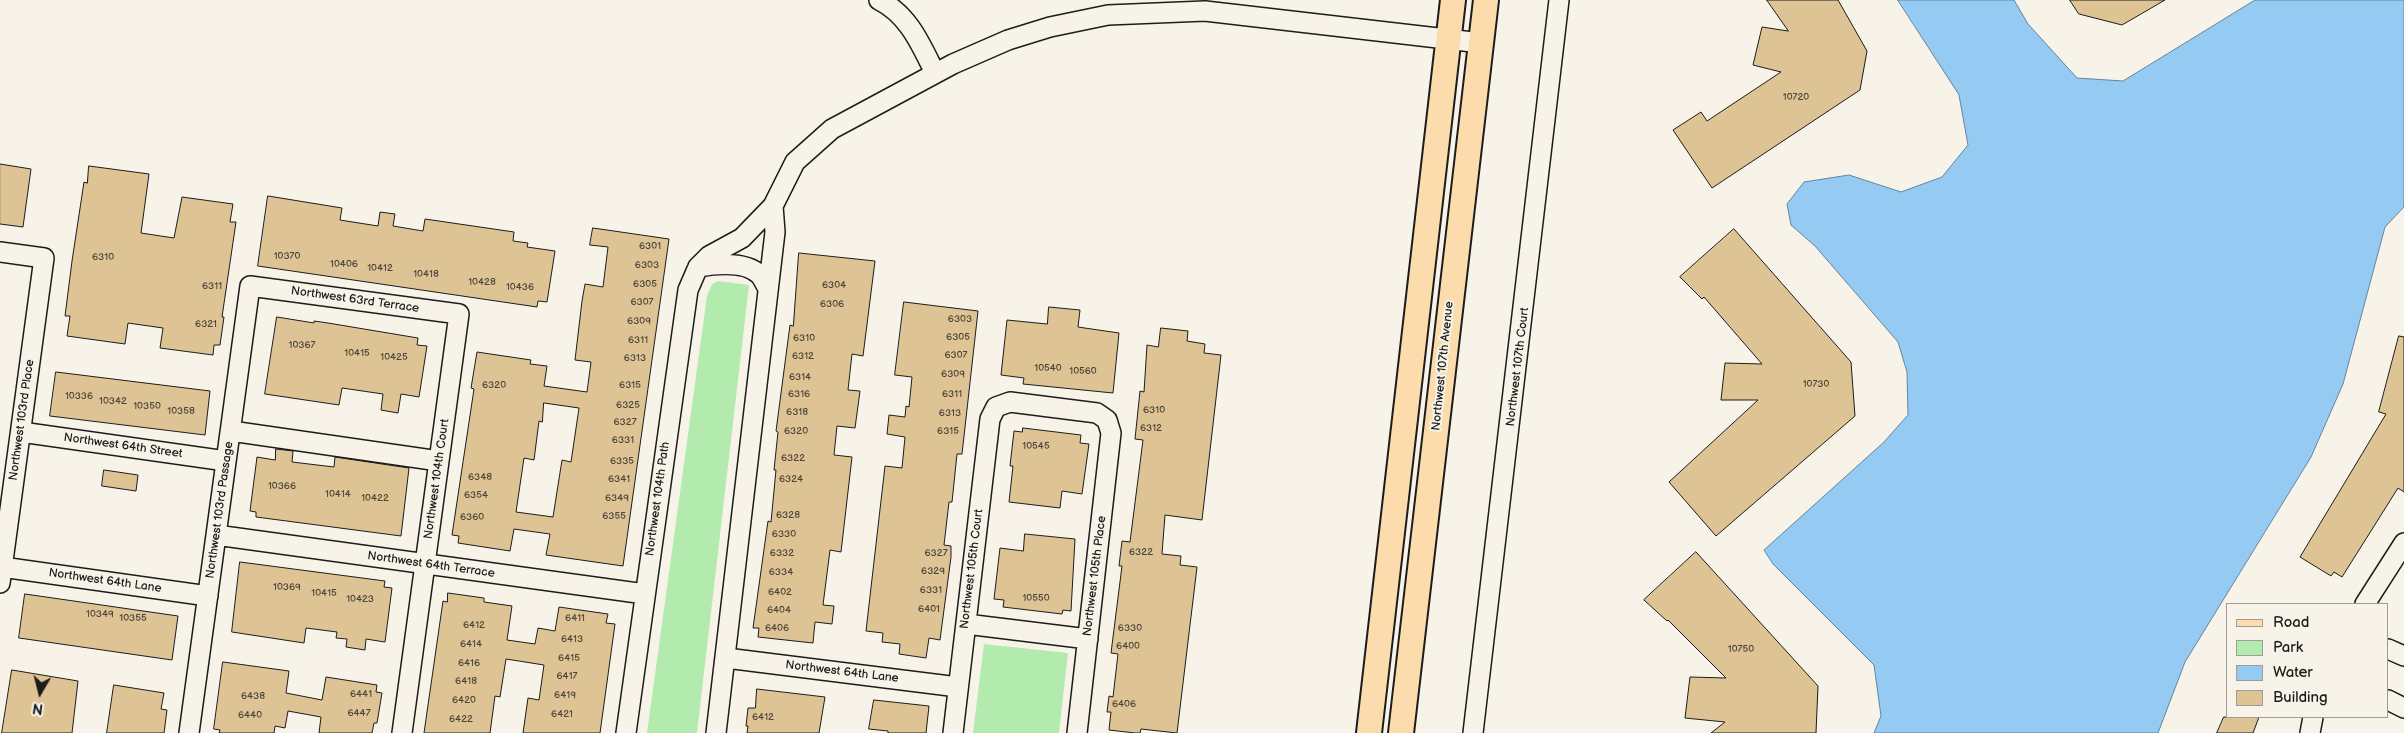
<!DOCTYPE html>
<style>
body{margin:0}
#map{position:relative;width:2404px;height:733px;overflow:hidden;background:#f7f3e8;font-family:"Balsamiq Sans",sans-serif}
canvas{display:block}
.legend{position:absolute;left:2226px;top:603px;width:162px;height:115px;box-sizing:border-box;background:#f7f3e8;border:1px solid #9f9d96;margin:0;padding:6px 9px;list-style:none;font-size:15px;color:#1c1c1c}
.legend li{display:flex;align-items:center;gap:10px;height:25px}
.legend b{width:25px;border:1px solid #9f9d96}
.north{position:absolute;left:15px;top:668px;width:50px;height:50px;-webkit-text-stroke:4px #f7f3e8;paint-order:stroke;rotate:188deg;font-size:14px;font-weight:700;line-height:20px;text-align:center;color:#1c1c1c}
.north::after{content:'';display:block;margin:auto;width:18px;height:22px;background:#1c1c1c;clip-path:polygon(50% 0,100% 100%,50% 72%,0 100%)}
</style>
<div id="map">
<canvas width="2404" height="733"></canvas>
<ul class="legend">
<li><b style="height:6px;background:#fcdcac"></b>Road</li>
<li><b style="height:14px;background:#b3ebae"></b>Park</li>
<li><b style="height:14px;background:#95caf3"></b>Water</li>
<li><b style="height:14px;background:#dec494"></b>Building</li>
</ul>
<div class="north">N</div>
</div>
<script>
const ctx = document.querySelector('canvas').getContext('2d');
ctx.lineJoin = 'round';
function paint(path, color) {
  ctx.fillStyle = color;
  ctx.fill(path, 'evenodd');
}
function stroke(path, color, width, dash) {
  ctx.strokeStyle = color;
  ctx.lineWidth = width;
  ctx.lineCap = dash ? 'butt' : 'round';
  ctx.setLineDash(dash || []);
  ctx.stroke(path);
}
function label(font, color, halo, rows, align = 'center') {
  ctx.font = font + ' "Balsamiq Sans",sans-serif';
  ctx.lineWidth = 4;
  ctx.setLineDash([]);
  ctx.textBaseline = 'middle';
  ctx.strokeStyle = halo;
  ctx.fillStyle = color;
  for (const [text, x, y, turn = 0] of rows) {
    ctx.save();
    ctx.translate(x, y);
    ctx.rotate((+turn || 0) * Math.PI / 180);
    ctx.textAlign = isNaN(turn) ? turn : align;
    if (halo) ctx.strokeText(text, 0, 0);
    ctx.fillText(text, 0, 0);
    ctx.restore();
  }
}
const green = new Path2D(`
 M718 281 749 285 697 733H647L707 296 712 284Z
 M984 644 1068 653 1059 733H973Z`);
const water = new Path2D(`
 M1898 0H2014L2028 24 2077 78 2123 81 2255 0H2404V207L2385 227 2343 384 2311 457 2185 662 2158 733H1874L1881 716 1874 665 1773 564 1764 550 1884 442 1908 415 1907 372 1898 342 1815 246 1791 225 1787 204 1804 182 1849 175 1901 192 1942 177 1968 145 1959 95Z`);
const building = new Path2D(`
 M1767 0H1838L1867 51 1860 90 1712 188 1673 130 1701 112 1707 121 1781 72 1753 65 1762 27 1788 31Z
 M2070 0H2165L2122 25 2079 14Z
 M0 164 31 169 23 227 0 224Z
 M89 166 149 174 141 233 174 238 182 197 233 204 230 222H236L222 317H224L220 345H214L213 355 160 348 163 328 128 323 125 344 67 336 70 316H65L72 261 84 182 87 183Z
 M268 196 342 208 340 220 378 226 380 212 395 214 393 226 423 231 425 219 514 232 513 241 528 243 527 247 555 251 547 302 538 301 537 307 258 266Z
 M593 228 669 239 623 566 546 555 550 534 514 529 510 551 458 543 459 536 452 535 474 389 471 388 477 352 531 360 530 364 547 366 544 386 587 392 591 362 575 360 582 301 585 284 603 287 608 247 590 245ZM544 403 579 408 571 462 562 460 553 517 516 512 524 458 534 460 539 421 542 422Z
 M1734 229 1851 362 1855 416 1716 536 1669 482 1758 400H1721L1725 363 1762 364 1704 297 1702 299 1680 277Z
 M799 253 875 261 863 356 852 354 848 390 860 391 855 428 837 426 834 455 852 457 841 552 830 550 823 605 834 606 832 624 815 622 813 643 758 637 759 628H753L768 521 771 522 776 470H774L778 432 776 431 790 325 793 326Z
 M904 302 978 311 962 454H957L952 502H949L944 545 951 546V557L940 640 929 638 926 658 899 654 900 644 882 642 883 633 866 631 885 466 902 468 905 437 887 434 889 415 905 417 906 406 909 407 912 377 895 375Z
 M1049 307 1080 310 1078 327 1119 333 1113 393 1023 384 1024 378 1001 375 1007 320 1047 324Z
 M277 317 314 323V321L328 323 418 338 417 345 427 346 419 397 401 394 398 413 381 410 383 394 342 388 339 405 265 394Z
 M1161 328 1188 331 1187 341 1205 344 1204 353 1221 355 1202 520 1165 515 1162 554 1181 556 1180 565 1197 567 1177 733 1141 729 1140 733H1135L1109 730 1111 712H1107L1109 696 1113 697 1118 654 1111 653 1122 566H1119L1122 541 1130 542 1143 440 1135 439 1140 391 1144 392 1147 345 1158 347Z
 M2399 336 2404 337V492L2398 488 2342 577 2334 572 2331 576 2300 557 2386 414 2379 412Z
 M56 372 210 391 205 435 50 416Z
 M1023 428 1081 435 1080 443 1089 444 1082 494 1062 491 1060 508 1009 502 1013 466H1010L1014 431 1022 432Z
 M276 449 293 451 292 462 334 467 335 457 409 468 401 536 256 517V512L250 511 257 457 275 460Z
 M104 470 138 475 136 491 102 486Z
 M1025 534 1075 539 1071 611 1063 610 1062 614 1003 607 1004 600 994 599 1000 548 1023 551Z
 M1696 552 1818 686 1816 733H1711L1725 722 1685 718 1690 677 1726 678 1668 620 1667 621 1644 600Z
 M240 562 385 581 384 587 392 588 385 642 366 639 365 650 346 647 347 639 336 638 337 632 306 628 304 643 232 632Z
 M448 593 484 598V602L512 606 507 640 535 644 538 628 555 631 559 607 608 614 606 623 615 624 600 733H523L528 698 539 700 544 665 506 659 500 697 495 696 490 733H424L443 601 447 602Z
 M25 594 178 616 172 660 19 638Z
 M223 662 289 671 286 693 322 700 326 677 377 685 376 692 382 693 377 723H374L372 733H319L321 717 288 711 285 728 275 726 274 733H219L220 730 214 729Z
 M12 670 78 681 72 733H2Z
 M114 685 164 693 161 709 167 710 164 733H107Z
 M757 689 825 697 819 733H747L748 726H746L748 708H755Z
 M874 700 929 706 926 733H888V731L869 729Z
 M2224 717H2259L2253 733H2217Z`);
const minor = new Path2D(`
 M879 0C909 15 921 45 935 73
 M0 252 44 258 0 583
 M698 267C716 264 746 261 760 275 763 279 766 285 768 289
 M231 431 439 461
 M21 432 226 461
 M216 535 645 594
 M2 567 208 596
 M2365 604 2404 543
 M966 624 1088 639
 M2388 649 2404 656
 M726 658 958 687
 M2388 700 2404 708
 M189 733 250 286 459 314 402 733
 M626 733 688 290 698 267 709 256 742 238 773 206 795 162 832 129 953 64 1008 40 1050 27 1108 15 1205 11 1481 43
 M716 733 775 232 773 206
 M953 733 990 419 996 407 1010 402 1097 413 1107 420 1111 433 1077 733
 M1473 733 1559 0
 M2310 733 2313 717`);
const major = new Path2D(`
 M1369 733 1453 0
 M1401 733 1486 0`);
const numberNames = [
 ["10720",1796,97],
 ["6301",650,246],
 ["10370",287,256],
 ["6310",103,257],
 ["10406",344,264],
 ["6303",647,265],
 ["10412",380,268],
 ["10418",426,274],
 ["10428",482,282],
 ["6305",645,284],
 ["6304",834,285],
 ["6311",212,286],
 ["10436",520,287],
 ["6307",642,302],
 ["6306",832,304],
 ["6303",960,319],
 ["6309",639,321],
 ["6321",206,324],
 ["6305",958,337],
 ["6310",804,338],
 ["6311",638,340],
 ["10367",302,345],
 ["10415",357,353],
 ["6307",956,355],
 ["6312",803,356],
 ["10425",394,357],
 ["6313",635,358],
 ["10540",1048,368],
 ["10560",1083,371],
 ["6309",953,374],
 ["6314",800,377],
 ["10730",1816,384],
 ["6320",494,385],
 ["6315",630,385],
 ["6316",799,394],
 ["6311",952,394],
 ["10336",79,396],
 ["10342",113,401],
 ["6325",628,405],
 ["10350",147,406],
 ["6310",1154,410],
 ["10358",181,411],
 ["6318",797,412],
 ["6313",950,413],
 ["6327",625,422],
 ["6312",1151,428],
 ["6320",796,431],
 ["6315",948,431],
 ["6331",623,440],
 ["10545",1036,446],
 ["6322",793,458],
 ["6335",622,461],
 ["6348",480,477],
 ["6341",619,479],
 ["6324",791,479],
 ["10366",282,486],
 ["10414",338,494],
 ["6354",476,495],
 ["10422",375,498],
 ["6349",617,498],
 ["6328",788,515],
 ["6355",614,516],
 ["6360",472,517],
 ["6330",784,534],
 ["6322",1141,552],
 ["6332",782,553],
 ["6327",936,553],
 ["6329",933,571],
 ["6334",781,572],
 ["10369",287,587],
 ["6331",931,590],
 ["6402",780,592],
 ["10415",324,593],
 ["10550",1036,598],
 ["10423",360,599],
 ["6401",929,609],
 ["6404",779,610],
 ["10349",100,614],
 ["10355",133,618],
 ["6411",575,618],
 ["6412",474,625],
 ["6406",777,628],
 ["6330",1130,628],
 ["6413",572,639],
 ["6414",471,644],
 ["6400",1128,646],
 ["10750",1741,649],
 ["6415",569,658],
 ["6416",469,663],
 ["6417",567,676],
 ["6418",466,681],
 ["6441",361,694],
 ["6419",565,695],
 ["6438",253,696],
 ["6420",464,700],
 ["6406",1124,704],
 ["6447",359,713],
 ["6421",562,714],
 ["6440",250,715],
 ["6412",763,717],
 ["6422",461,719]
];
const streetNames = [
 ["Northwest 63rd Terrace",355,300,8],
 ["Northwest 107th Avenue",1443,366,-84],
 ["Northwest 107th Court",1518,367,-83],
 ["Northwest 103rd Place",22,420,-82],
 ["Northwest 64th Street",123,446,8],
 ["Northwest 104th Court",437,479,-82],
 ["Northwest 104th Path",658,499,-82],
 ["Northwest 103rd Passage",220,510,-82],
 ["Northwest 64th Terrace",431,565,8],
 ["Northwest 105th Court",972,569,-83],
 ["Northwest 105th Place",1095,576,-83],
 ["Northwest 64th Lane",105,581,8],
 ["Northwest 64th Lane",842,672,7]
];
paint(green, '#b3ebae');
paint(water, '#95caf3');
stroke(water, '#65849d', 1);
paint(building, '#dec494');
stroke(building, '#1c1c1c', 1);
stroke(minor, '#1c1c1c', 22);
stroke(major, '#1c1c1c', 28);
stroke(minor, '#f7f3e8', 19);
stroke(major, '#fcdcac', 24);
label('10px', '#4c463a', null, numberNames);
label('12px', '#1c1c1c', '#f7f3e8', streetNames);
</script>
